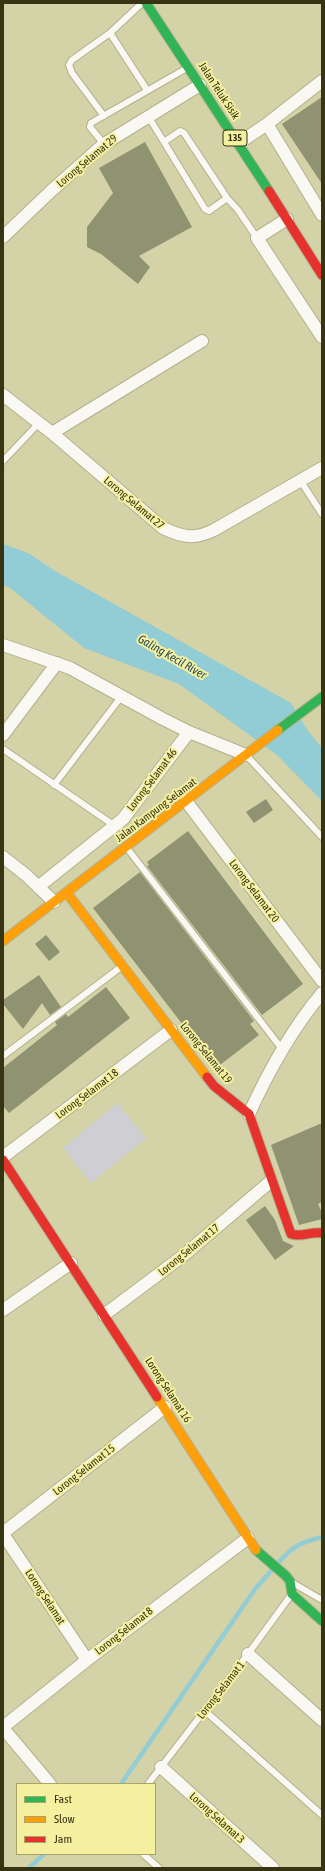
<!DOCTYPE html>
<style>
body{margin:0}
#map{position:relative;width:325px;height:1871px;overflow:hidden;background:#d4d2a7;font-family:"Asap Condensed",sans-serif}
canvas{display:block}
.frame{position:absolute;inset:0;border:4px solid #363413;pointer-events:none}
.legend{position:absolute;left:16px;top:1783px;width:140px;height:72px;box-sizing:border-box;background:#f5f0a0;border:1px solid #a9a568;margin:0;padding:5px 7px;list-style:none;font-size:12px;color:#363413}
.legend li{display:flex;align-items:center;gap:8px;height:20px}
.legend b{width:20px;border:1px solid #a9a568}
</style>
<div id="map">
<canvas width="325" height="1871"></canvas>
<div class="frame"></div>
<ul class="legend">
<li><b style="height:5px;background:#30b455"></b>Fast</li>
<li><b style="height:5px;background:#ff9f0a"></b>Slow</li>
<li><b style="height:5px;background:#e5322d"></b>Jam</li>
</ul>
</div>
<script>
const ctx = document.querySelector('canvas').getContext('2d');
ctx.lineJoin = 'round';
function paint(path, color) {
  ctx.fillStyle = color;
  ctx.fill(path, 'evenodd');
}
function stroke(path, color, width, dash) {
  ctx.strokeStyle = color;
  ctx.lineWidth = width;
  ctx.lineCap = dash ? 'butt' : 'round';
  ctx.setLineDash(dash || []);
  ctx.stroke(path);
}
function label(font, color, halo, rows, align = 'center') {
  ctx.font = font + ' "Asap Condensed",sans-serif';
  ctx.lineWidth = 4;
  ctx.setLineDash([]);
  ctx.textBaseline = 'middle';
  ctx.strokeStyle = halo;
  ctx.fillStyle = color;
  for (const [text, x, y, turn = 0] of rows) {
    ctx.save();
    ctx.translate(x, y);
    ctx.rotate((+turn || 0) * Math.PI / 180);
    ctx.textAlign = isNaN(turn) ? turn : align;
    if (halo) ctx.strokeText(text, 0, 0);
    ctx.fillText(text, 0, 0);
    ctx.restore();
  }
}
const green = new Path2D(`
 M117 1103 146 1138 91 1183 63 1148Z`);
const water = new Path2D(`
 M3 544 28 553 55 571 291 703 308 731 322 748V801L277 755 179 684 84 648 10 588 3 585Z`);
const stream = new Path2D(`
 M277 1564C293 1546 299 1543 322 1537
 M121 1784 255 1589 272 1570
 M29 1868 44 1854`);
const building = new Path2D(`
 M322 97V184L282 124Z
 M145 142 192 227 139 256 150 267 138 284 101 254 87 247V227L113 193 99 168Z
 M266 799 273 810 254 823 246 812Z
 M188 831 303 984 262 1015 147 866 149 865 147 862Z
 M140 872 254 1021 250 1024 259 1035 216 1068 93 908Z
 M46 935 60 952 49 961 35 944Z
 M39 975 61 1007 50 1015 42 1003 23 1029 3 1004V1000Z
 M106 987 130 1018 9 1113 3 1106V1068L57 1025 55 1022 66 1014 68 1017Z
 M322 1123V1202L318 1204 322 1213V1219L299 1225 271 1145Z
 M265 1206 275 1220 283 1241 294 1246 275 1260 246 1220Z`);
const lane = new Path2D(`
 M110 33 147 90
 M104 116 72 73 69 65 72 60 110 33 142 3
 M148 116 205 209 209 211 227 198
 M164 142 180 131 184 133 227 198 238 210 257 238
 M104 144 90 127 91 123 187 68
 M3 461 39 423
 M300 480 322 514
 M3 749 115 826
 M247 756 322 837
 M54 785 121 697
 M127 848 282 1049
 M3 1056 121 967
 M293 1583 322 1600
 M204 1710 322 1815
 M148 1784 248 1654 291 1595
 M143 1854 159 1868`);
const street = new Path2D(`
 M267 124 322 215
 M239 143 267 124 322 81
 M287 219 257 238 322 337
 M3 237 51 191 104 144 200 85
 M3 395 52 433 163 528C182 537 194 540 214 530L322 468
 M52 433 202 341
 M3 645 70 668 163 719 189 732 246 755
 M3 735 57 663
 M186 801 322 981
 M3 857 26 875 54 902
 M38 887 123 819 189 732
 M249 1114C269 1070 291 1030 322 993
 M3 1157 171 1030
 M3 1310 71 1263
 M104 1315 184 1255 271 1181
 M3 1533 165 1407
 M3 1534 87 1660
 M248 1654 322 1720
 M3 1727 87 1660 248 1538
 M3 1728 50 1784
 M161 1767 273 1868`);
const fast = new Path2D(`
 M146 3 269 191
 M278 730 322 697
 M256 1550 286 1576 290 1581 292 1594 322 1621`);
const slow = new Path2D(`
 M67 893 207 1077
 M3 941 278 730
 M157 1397 256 1550`);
const jam = new Path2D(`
 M269 191 322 275
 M207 1077 214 1086 249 1114 291 1234C302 1238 311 1231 322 1233
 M3 1160 157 1397`);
const shields = [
 [235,138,24]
];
const shieldNames = [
 ["135",235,138]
];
const streetNames = [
 ["Jalan Teluk Sisik",219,91,57],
 ["Lorong Selamat 29",87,161,-40],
 ["Lorong Selamat 27",134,503,40],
 ["Lorong Selamat 46",152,780,-53],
 ["Jalan Kampung Selamat",156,810,-37],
 ["Lorong Selamat 20",254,891,53],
 ["Lorong Selamat 19",206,1053,51],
 ["Lorong Selamat 18",87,1094,-37],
 ["Lorong Selamat 17",189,1250,-39],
 ["Lorong Selamat 16",168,1390,57],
 ["Lorong Selamat 15",84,1470,-38],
 ["Lorong Selamat",45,1597,57],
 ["Lorong Selamat 8",124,1631,-38],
 ["Lorong Selamat 1",221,1690,-52],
 ["Lorong Selamat 3",217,1818,42]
];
const waterNames = [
 ["Galing Kecil River",172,657,30]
];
paint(green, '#cfced2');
paint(water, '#92ccd5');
stroke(stream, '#92ccd5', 4.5);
paint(building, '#8f9372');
stroke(lane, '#b3b18e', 8);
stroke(street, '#b3b18e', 14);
stroke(fast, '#b3b18e', 11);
stroke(slow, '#b3b18e', 11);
stroke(jam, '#b3b18e', 11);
stroke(lane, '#f9f8f2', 6);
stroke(street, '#f9f8f2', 12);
stroke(fast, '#30b455', 9);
stroke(slow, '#ff9f0a', 9);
stroke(jam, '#e5322d', 9);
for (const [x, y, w] of shields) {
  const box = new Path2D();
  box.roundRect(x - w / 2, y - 8, w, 16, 3);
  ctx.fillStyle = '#f5f0a0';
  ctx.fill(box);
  stroke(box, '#363413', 1);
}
label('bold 10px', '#363413', null, shieldNames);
label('11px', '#363413', '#f5f0a0', streetNames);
label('italic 12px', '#224856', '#f5f0a0', waterNames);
</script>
